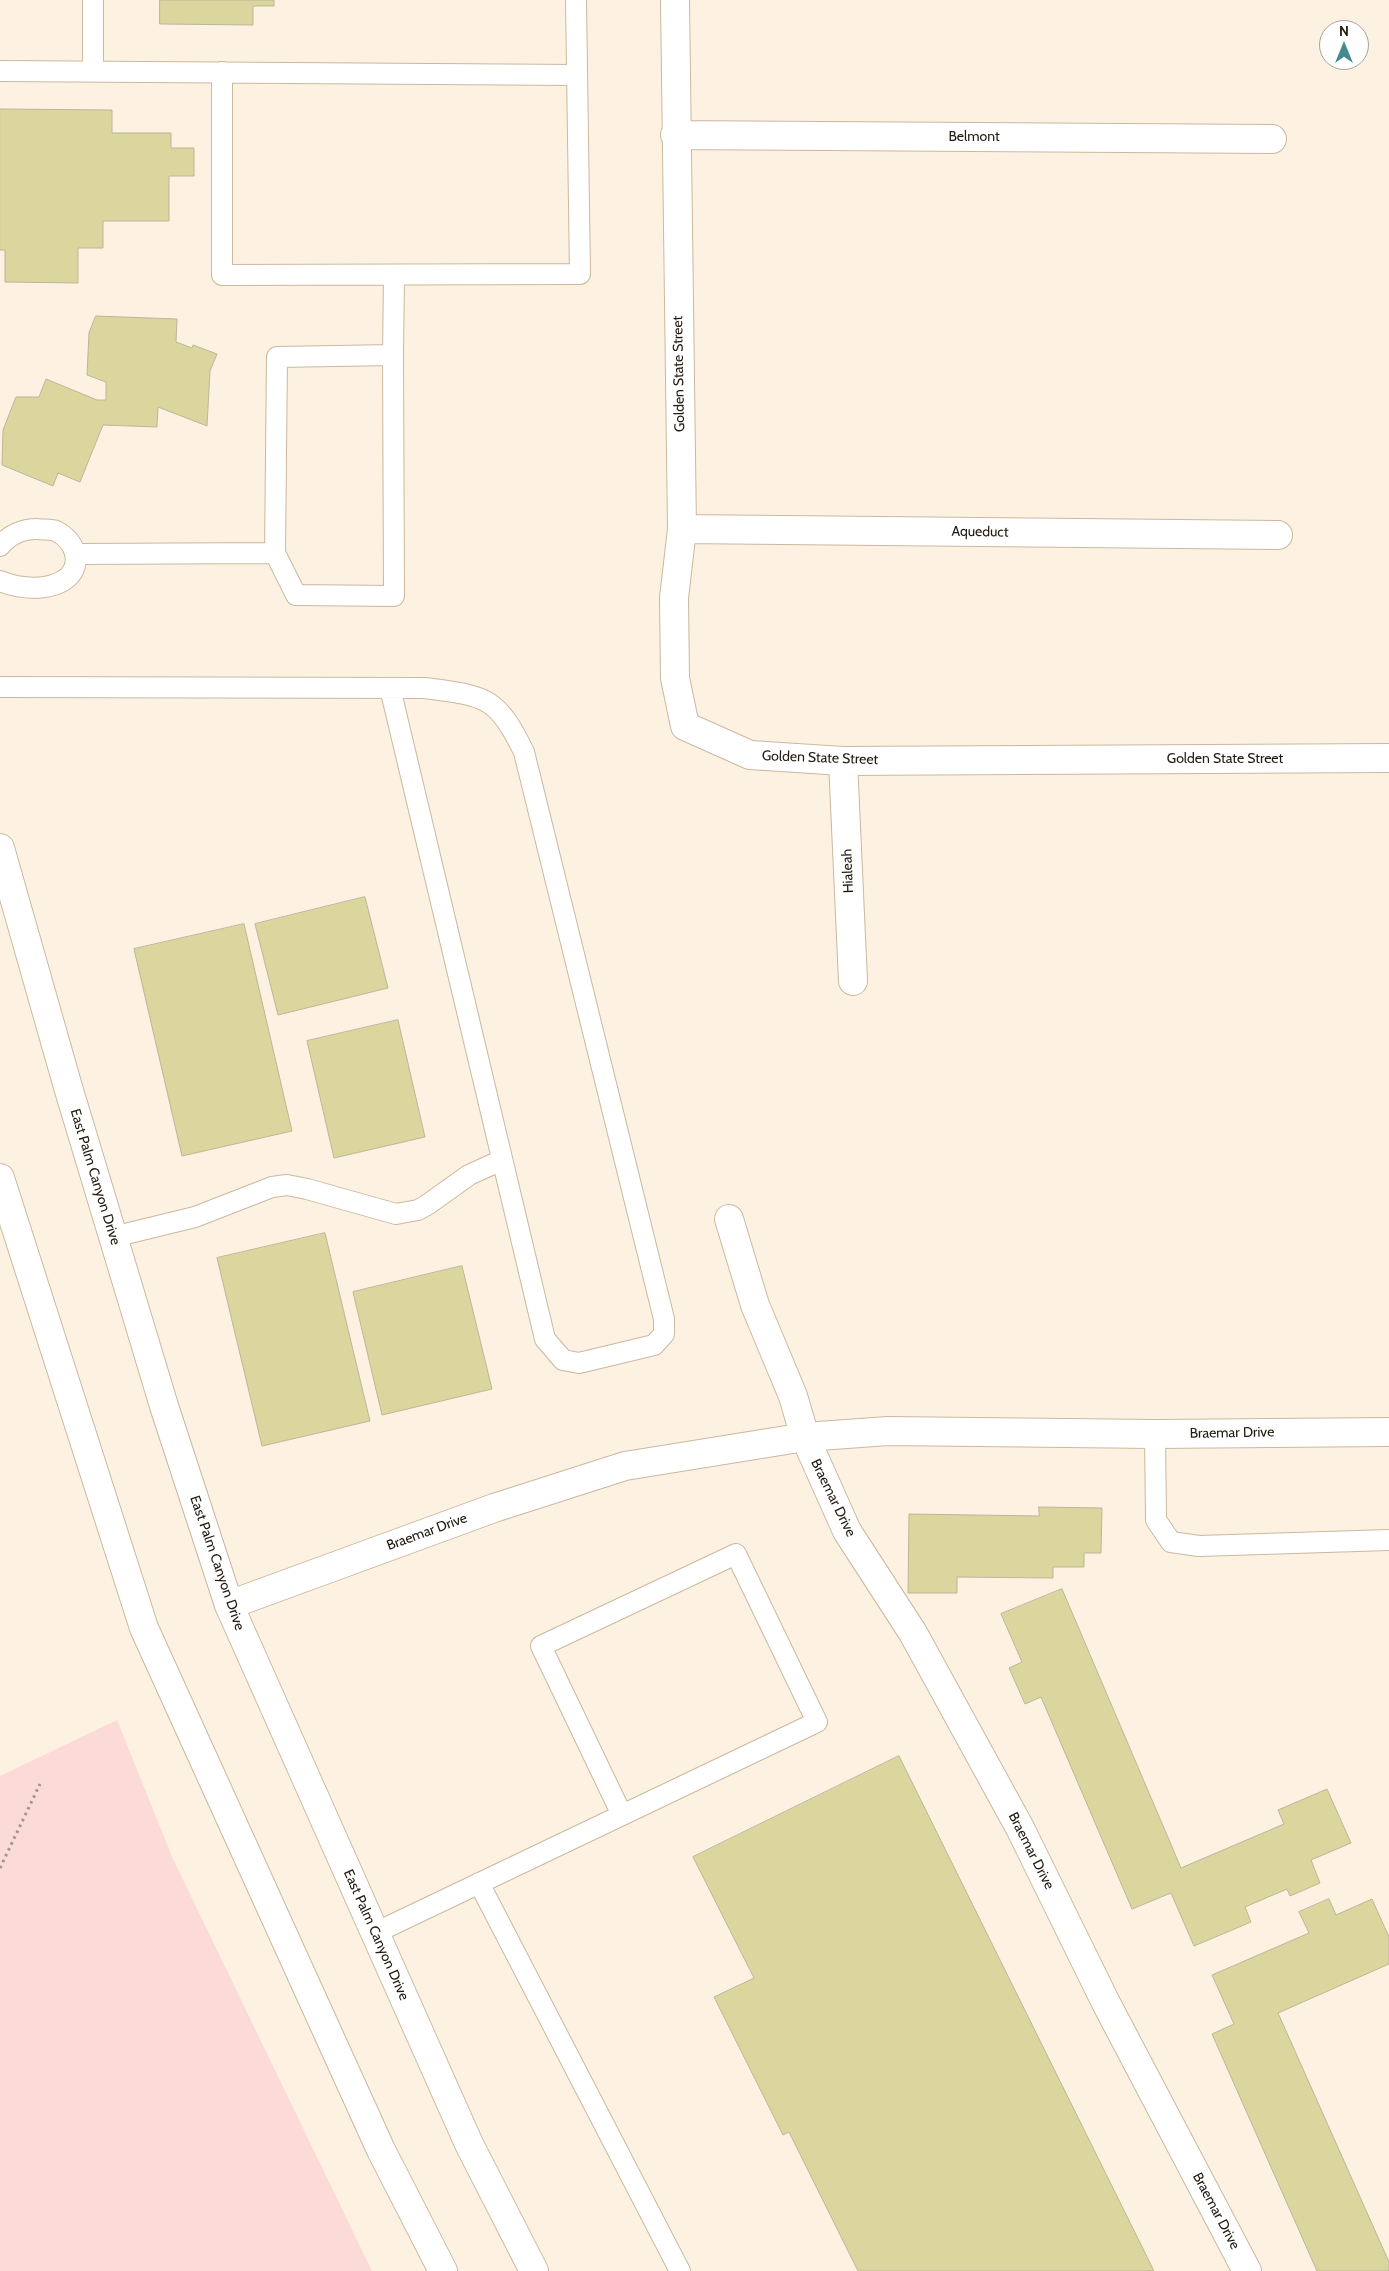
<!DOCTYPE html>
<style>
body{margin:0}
#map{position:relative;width:1389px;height:2271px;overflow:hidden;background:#fdf2e2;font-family:Cabin,sans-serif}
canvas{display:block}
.north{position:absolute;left:1319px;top:20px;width:50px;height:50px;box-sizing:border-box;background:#fff;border:1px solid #a6a39f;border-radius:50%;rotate:0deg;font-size:14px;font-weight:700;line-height:20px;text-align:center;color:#201a10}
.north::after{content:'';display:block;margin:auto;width:18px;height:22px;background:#438a91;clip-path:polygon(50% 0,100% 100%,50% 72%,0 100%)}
</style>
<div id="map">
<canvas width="1389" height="2271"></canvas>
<div class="north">N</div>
</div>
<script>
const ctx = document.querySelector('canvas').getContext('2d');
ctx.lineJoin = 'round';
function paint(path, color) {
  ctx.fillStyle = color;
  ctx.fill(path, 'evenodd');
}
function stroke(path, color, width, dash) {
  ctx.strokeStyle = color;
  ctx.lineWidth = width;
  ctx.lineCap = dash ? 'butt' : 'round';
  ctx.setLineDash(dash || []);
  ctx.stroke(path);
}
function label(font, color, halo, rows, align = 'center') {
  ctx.font = font + ' Cabin,sans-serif';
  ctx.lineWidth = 4.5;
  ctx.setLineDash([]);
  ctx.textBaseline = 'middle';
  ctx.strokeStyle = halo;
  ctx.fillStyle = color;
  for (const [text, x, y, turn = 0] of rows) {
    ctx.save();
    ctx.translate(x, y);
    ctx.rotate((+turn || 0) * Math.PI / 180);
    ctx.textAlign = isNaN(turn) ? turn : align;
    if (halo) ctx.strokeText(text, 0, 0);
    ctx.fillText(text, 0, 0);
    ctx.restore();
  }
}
const green = new Path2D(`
 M117 1720 173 1859 372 2271H0V1776Z`);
const building = new Path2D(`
 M160 0H274V6H253V25L160 24Z
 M0 109 112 110V133H171V148H194V176H169V221H103V248H78V283L5 282V250H0Z
 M96 316 177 319 176 342 192 348 193 345 217 354 210 371 207 426 158 407 157 427 103 425 80 482 58 473 53 486 2 465 3 430 16 397H39L46 379 97 400H106V382L87 375 89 333Z
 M365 897 388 988 278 1015 255 924Z
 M244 924 292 1131 182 1156 134 949Z
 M398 1020 425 1137 334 1158 307 1041Z
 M325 1233 370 1421 262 1446 217 1258Z
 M462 1266 492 1389 382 1415 353 1292Z
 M1039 1507 1102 1508 1101 1553H1084V1567H1053V1578L957 1577V1593H908L909 1514 1039 1516Z
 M1062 1589 1181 1868 1284 1824 1278 1810 1327 1789 1351 1843 1311 1860 1320 1883 1290 1896 1287 1889 1245 1907 1251 1922 1194 1946 1171 1893 1132 1909 1041 1697 1025 1704 1009 1668 1022 1662 1001 1614Z
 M899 1756 1154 2271H858L789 2132 783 2135 714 1997 754 1978 693 1857Z
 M1329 1899 1336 1915 1372 1899 1389 1937V1964L1278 2013 1389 2262V2271H1317L1212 2034 1234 2024 1212 1975 1309 1933 1299 1912Z`);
const path = new Path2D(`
 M0 1868 40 1784`);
const service = new Path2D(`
 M93 0V71
 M0 71 577 75
 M222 72V275L580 274 576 0
 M0 546C9 535 23 529 37 529 43 530 51 529 56 531 74 540 84 563 67 578 49 592 19 589 0 581
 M275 553 296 595 394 596 393 355
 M76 554 275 553 277 357 393 355 394 275
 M0 687 425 688C485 696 496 695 524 752L664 1319V1334L654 1345 579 1363 563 1360 545 1339 390 688
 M113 1237 195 1217 272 1187 287 1185 307 1189 396 1214 418 1210 427 1205 469 1175 502 1160
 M1155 1434 1156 1520 1171 1542 1199 1546 1389 1540
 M479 1883 680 2271
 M375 1933 817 1722 736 1554 541 1646 622 1815`);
const minor = new Path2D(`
 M675 0 682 529 674 598 675 678 685 726 750 755 843 761 1389 758
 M675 135 1272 139
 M682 529 1278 535
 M843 761 853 981
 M729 1219 755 1305 793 1396 805 1437 847 1531 913 1633 1020 1828 1106 2003 1247 2271
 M229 1605 494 1508 625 1466 805 1437 888 1431 1155 1434 1389 1432`);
const primary = new Path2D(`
 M0 848 68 1087 164 1406 229 1605 469 2144 534 2271
 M0 1178 144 1628 381 2150 443 2271`);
const streetNames = [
 ["Belmont",974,137],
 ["Golden State Street",679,374,-91],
 ["Aqueduct",980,532,1],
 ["Golden State Street",820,758,2],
 ["Golden State Street",1225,759],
 ["Hialeah",848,871,-92],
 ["East Palm Canyon Drive",95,1177,73],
 ["Braemar Drive",1232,1433,-1],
 ["Braemar Drive",833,1498,64],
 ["Braemar Drive",427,1532,-20],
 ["East Palm Canyon Drive",217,1563,71],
 ["Braemar Drive",1031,1851,63],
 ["East Palm Canyon Drive",376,1935,66],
 ["Braemar Drive",1216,2211,62]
];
paint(green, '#fbdad7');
paint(building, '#dbd59e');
stroke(building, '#bab799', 1);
stroke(service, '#cab89f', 22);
stroke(minor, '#cab89f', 30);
stroke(primary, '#cab89f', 30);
stroke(path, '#9f9689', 3, [2.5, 4]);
stroke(service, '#fff', 20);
stroke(minor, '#fff', 28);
stroke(primary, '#fff', 28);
label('14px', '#201a10', '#fff', streetNames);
</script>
